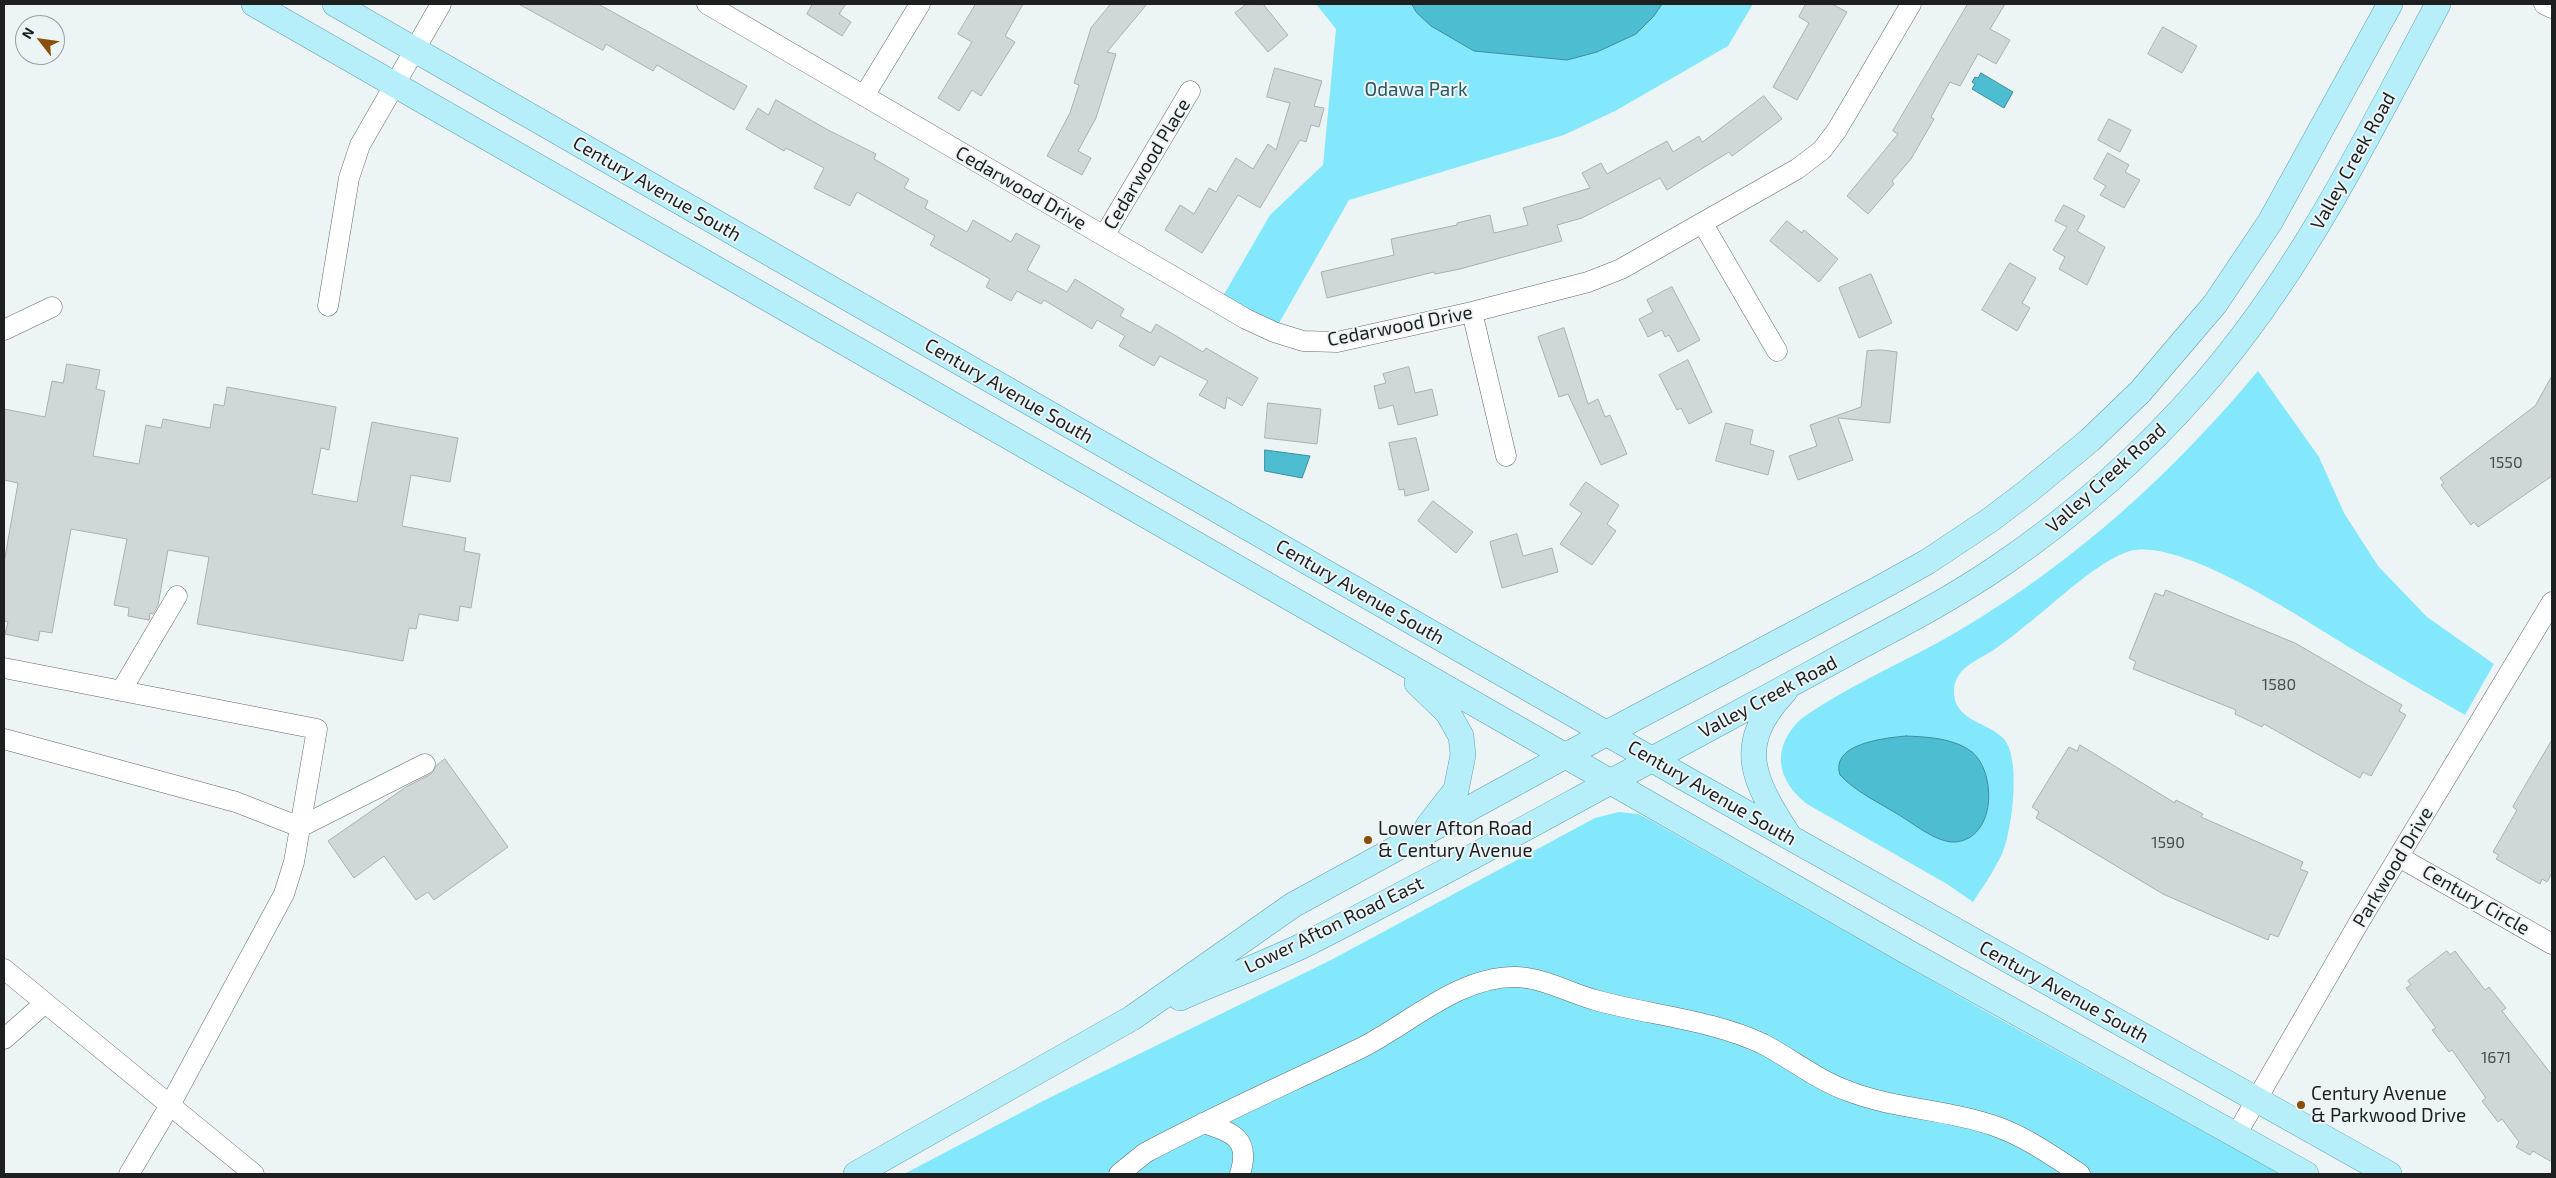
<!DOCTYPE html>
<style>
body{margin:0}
#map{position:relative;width:2556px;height:1178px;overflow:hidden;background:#edf4f6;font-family:"Exo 2",sans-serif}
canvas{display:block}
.frame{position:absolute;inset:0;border:5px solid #1d1f20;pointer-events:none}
.north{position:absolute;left:15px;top:15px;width:50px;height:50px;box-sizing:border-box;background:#edf4f6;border:1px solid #9a9fa0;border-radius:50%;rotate:300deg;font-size:14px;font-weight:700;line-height:20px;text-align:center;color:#1d1f20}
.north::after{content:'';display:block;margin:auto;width:18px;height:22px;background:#894e08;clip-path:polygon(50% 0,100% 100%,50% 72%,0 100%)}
</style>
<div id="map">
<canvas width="2556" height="1178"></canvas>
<div class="frame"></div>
<div class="north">N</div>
</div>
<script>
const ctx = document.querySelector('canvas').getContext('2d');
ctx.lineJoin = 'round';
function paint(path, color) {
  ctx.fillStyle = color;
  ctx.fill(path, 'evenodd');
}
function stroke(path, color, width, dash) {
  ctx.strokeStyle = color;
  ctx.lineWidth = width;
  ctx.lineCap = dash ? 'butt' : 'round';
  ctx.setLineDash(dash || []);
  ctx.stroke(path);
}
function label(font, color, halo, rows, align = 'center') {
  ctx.font = font + ' "Exo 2",sans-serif';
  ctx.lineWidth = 4;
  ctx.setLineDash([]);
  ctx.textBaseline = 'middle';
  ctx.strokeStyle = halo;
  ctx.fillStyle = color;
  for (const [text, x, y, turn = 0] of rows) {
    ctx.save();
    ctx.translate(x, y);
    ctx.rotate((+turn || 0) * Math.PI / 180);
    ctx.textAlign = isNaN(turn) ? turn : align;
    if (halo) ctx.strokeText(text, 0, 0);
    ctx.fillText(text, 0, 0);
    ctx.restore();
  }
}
const green = new Path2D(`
 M1316 4H1753L1728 46 1615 111 1564 135 1349 200 1274 332 1219 303 1270 215 1323 165 1336 29Z
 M2258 371 2319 457 2344 513 2378 566 2427 617 2494 664 2465 715C2428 694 2391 672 2354 650 2307 622 2182 537 2130 551 2097 561 2054 604 2025 626 2015 634 2005 642 1995 649 1979 660 1955 667 1954 690 1953 721 1986 721 2003 738 2022 757 2012 832 2002 854 1994 871 1983 887 1973 902L1947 884 1807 804C1776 780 1771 747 1801 719 1850 684 1908 661 1960 630 2075 562 2172 474 2258 371Z
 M1619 812 1638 814 1650 820 1992 1015 2280 1174H904L1045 1100 1331 960 1595 818Z`);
const water = new Path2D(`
 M1412 4H1662L1654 16 1636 34 1597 52 1567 60 1474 51 1431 26 1417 13Z
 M1981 73 2013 92 2004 108 1972 89 1975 84 1972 82 1975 77 1978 78Z
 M1265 450 1310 456 1302 478 1265 471Z
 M1906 736C1927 737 1954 738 1972 752 1997 773 1996 839 1955 842 1935 843 1911 821 1894 812 1876 801 1855 791 1840 775 1830 743 1886 738 1906 736Z`);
const building = new Path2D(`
 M519 4H598L747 86 734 110 657 65 653 71 606 44 603 50Z
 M813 4H846L839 14 851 22 842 36 807 14Z
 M976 4H1023L1005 36 1015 42 981 96 972 90 959 111 938 98 972 42 958 34Z
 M1111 4H1147L1107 52 1116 54 1096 118 1078 151 1091 158 1082 175 1047 156 1070 113 1079 85 1074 83 1091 28Z
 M1247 4H1263L1288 35 1268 52 1235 13Z
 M1806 4H1832L1847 12 1797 100 1773 87 1809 23 1799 17Z
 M1968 4H2005L1990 29 2010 40 1996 64 1978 54 1960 86 1950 82 1931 117 1934 119 1911 159 1892 181 1894 184 1868 214 1847 196 1898 134 1893 131Z
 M2163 27 2197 46 2182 73 2148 54Z
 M1275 68 1322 81 1314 106 1324 108 1319 127 1311 125 1306 142 1300 140 1260 208 1238 195 1202 253 1165 230 1180 205 1194 214 1209 188 1216 192 1236 158 1253 169 1268 144 1276 150 1290 103 1267 97Z
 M1764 96 1782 119 1732 156 1729 152 1667 190 1660 178 1582 218 1557 225 1562 241 1460 269 1435 274 1434 272 1327 298 1321 272 1394 255 1391 239 1457 225V223L1490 215 1494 233 1528 225 1523 208 1590 188 1582 173 1601 163 1607 174 1667 141 1673 152 1699 136 1702 142Z
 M776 100 828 130 876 154 874 159 909 179 904 188 928 201 925 208 967 232 973 220 1011 242 1016 233 1040 246 1027 270 1067 292 1075 279 1124 309 1120 316 1151 333 1156 324 1203 352 1206 348 1258 378 1242 406 1227 397 1225 409 1199 395 1208 381 1160 356 1154 366 1119 346 1125 336 1097 320 1092 329 1044 300 1041 304 1017 291 1011 301 986 287 990 279 930 245 935 236 857 192 850 206 814 188 824 168 786 148 784 151 746 129 758 108 768 115Z
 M2109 119 2131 130 2120 152 2098 140Z
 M2108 153 2129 165 2125 172 2140 180 2124 208 2100 195 2106 186 2094 179Z
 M2064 205 2085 216 2077 231 2105 247 2087 285 2059 269 2065 257 2053 250 2067 227 2055 221Z
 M1787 221 1802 233 1804 230 1838 259 1819 282 1770 241Z
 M2010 263 2036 278 2022 303 2030 308 2017 331 1982 310Z
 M1871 274 1892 323 1859 338 1839 288Z
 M1672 287 1700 340 1678 352 1669 335 1665 337 1662 330 1648 337 1639 319 1653 312 1647 300Z
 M1564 328 1588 404 1598 399 1605 417 1610 415 1627 454 1601 465 1568 394 1559 397 1538 337Z
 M1882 350 1897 352 1890 423 1838 418 1853 460 1798 480 1789 456 1817 446 1810 425 1861 407 1867 351Z
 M1688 360 1712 412 1689 424 1681 408 1677 410 1659 375Z
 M67 364 100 370 96 389 105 391 93 456 139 464 146 425 161 428 163 419 210 428 214 404 224 406 227 387 336 407 329 450 321 448 312 494 357 502 372 422 458 438 450 482 411 475 402 526 466 538 464 551 480 554 471 608 460 606 458 621 419 614 416 629 409 628 403 661 197 624 209 557 168 550 158 605 153 614 150 613 149 620 128 616 129 608 114 605 127 539 71 529 52 633 40 631 38 641 5 634 8 622 4 621V563L18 483 4 480V409L45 417 52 381 63 383Z
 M1409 367 1415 393 1432 389 1438 415 1398 425 1393 405 1379 409 1374 386 1386 383 1383 374Z
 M2552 376V476L2478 527 2474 522 2471 525 2441 485 2444 483 2440 478 2535 406Z
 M1268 403 1321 409 1317 444 1265 438Z
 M1726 423 1753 430 1750 444 1774 451 1768 475 1716 461Z
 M1416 438 1429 490 1405 496 1404 489 1399 490 1389 443Z
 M1586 482 1619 505 1607 524 1616 531 1592 565 1560 544 1582 513 1570 505Z
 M1433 501 1473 532 1456 553 1418 521Z
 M1517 534 1523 556 1552 548 1558 572 1502 588 1490 542Z
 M2166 590 2295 643 2402 705 2399 711 2406 715 2371 776 2363 772 2360 778 2264 724 2262 727 2235 714 2236 710 2133 669 2136 662 2129 658 2155 593 2163 596Z
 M2552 740V873L2547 882 2542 879 2540 884 2496 859 2499 855 2493 852 2517 810 2513 807Z
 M2080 745 2175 803 2176 800 2203 814 2201 817 2303 862 2300 869 2308 872 2278 937 2270 934 2268 940 2163 894 2036 818 2039 812 2032 807 2054 771 2069 747 2077 751Z
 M445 759 508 847 434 900 428 892 416 900 384 856 354 878 328 841 406 787 431 774 437 765Z
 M2447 951 2450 955 2455 951 2485 990 2489 987 2506 1008 2502 1011 2552 1075V1162L2533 1151 2530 1155 2516 1147 2519 1142 2502 1119 2498 1122 2482 1101 2486 1098 2452 1050 2449 1052 2432 1030 2436 1028 2406 988 2411 985 2408 981Z`);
const minor = new Path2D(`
 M707 4 1246 319 1274 332 1303 341 1337 342 1472 312 1588 282 1621 269 1797 169 1822 150 1837 130 1911 4
 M2544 4 2552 8
 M864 96 920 4
 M1703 224 1777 351
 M1104 236 1190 91
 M328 306 349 178 360 145 441 4
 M1472 312 1506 456
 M4 330 52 307
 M4 668 317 729 294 862 284 894 170 1105 129 1174
 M121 691 177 596
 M4 739 236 802 300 827 425 764
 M2399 857 2552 944
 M4 969 254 1174
 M4 1039 45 1003
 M1203 1123C1233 1132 1251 1139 1240 1174
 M2236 1135 2361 919 2552 602
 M1119 1174 1145 1153C1216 1115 1289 1083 1361 1048 1409 1024 1460 975 1517 977 1543 978 1570 993 1595 1000 1649 1015 1713 1020 1763 1044 1792 1059 1817 1080 1848 1091 1894 1109 1945 1109 1992 1125 2025 1136 2051 1155 2080 1174`);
const major = new Path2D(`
 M254 4 1911 954 2306 1174
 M335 4 1686 779 2389 1174
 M1417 683 1448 713 1461 736 1463 755 1456 790 1428 826
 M1785 691C1733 746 1754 781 1789 836
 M1180 998C1223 979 1268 963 1310 942 1433 880 1554 812 1675 747 1734 715 1792 684 1850 652 1901 625 1953 598 2001 565 2076 514 2145 452 2204 384 2303 270 2368 135 2438 4
 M856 1174 1132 1018 1293 905 1607 733 1880 588 1927 562 1990 520 2027 492 2090 440 2140 392 2215 304 2270 222 2390 4`);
const markers = [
 [1368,840,5,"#894e08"],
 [2301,1105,5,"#894e08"]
];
const numberNames = [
 ["1550",2506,463],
 ["1580",2279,685],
 ["1590",2168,843],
 ["1671",2496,1058]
];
const parkNames = [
 ["Odawa Park",1416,90]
];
const streetNames = [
 ["Valley Creek Road",2353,161,-61],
 ["Cedarwood Place",1147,164,-59],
 ["Cedarwood Drive",1021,188,30],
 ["Century Avenue South",657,189,30],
 ["Cedarwood Drive",1400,326,-11],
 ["Century Avenue South",1009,391,30],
 ["Valley Creek Road",2106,478,-42],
 ["Century Avenue South",1360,592,30],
 ["Valley Creek Road",1768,697,-28],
 ["Century Avenue South",1712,793,30],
 ["Parkwood Drive",2393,867,-59],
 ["Century Circle",2476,900,30],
 ["Lower Afton Road East",1334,925,-26],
 ["Century Avenue South",2064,992,29]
];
const poiNames = [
 ["Lower Afton Road",1378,829],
 ["& Century Avenue",1378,851],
 ["Century Avenue",2311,1094],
 ["& Parkwood Drive",2311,1116]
];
paint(green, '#83e8fc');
paint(water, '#4dbdd1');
stroke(water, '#3f8e9c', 1);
paint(building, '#d0d7d8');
stroke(building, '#aab0b1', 1);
stroke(minor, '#63696a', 21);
stroke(major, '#619fac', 26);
stroke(minor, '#fff', 20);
stroke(major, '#b6effa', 25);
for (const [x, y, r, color] of markers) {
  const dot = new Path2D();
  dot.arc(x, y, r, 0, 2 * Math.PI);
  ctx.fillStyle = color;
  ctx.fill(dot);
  stroke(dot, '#edf4f6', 2);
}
label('16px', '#4a4d4e', null, numberNames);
label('19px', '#295962', '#edf4f6', parkNames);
label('19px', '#1d1f20', '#edf4f6', streetNames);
label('19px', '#1d1f20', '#edf4f6', poiNames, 'left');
</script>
